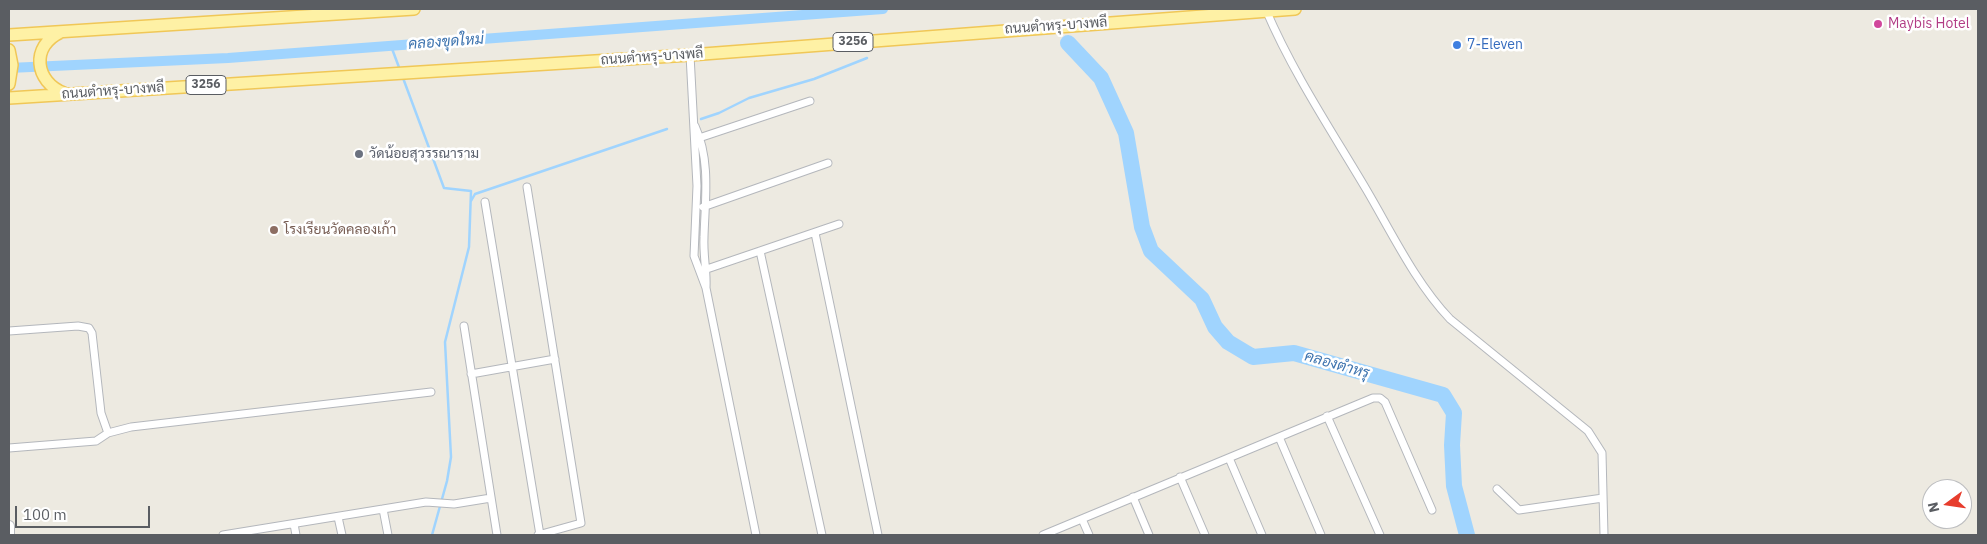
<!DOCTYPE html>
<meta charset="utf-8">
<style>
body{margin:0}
#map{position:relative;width:1987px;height:544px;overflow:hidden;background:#edeae1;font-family:"IBM Plex Sans",sans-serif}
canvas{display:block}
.frame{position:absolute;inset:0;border:10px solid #5a5d62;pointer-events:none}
.north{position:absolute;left:1922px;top:479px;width:50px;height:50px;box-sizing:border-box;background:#fff;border:1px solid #bdbec0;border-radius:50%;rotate:256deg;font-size:14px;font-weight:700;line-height:20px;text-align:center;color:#5a5d62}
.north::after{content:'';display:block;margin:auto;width:18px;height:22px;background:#e73d2d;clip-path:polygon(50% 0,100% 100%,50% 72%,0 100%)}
.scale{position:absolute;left:15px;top:506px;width:135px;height:22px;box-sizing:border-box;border:2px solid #5a5d62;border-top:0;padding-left:6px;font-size:15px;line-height:18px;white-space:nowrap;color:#5a5d62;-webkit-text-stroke:4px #fff;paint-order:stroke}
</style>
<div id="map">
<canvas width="1987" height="544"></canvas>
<div class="frame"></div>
<div class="north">N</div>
<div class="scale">100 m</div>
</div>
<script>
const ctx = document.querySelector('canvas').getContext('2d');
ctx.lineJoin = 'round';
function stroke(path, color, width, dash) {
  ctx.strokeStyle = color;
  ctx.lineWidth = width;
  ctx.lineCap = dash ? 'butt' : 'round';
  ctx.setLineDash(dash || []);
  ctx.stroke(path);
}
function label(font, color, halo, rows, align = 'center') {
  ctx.font = font + ' "IBM Plex Sans",Sarabun,sans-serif';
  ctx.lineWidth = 5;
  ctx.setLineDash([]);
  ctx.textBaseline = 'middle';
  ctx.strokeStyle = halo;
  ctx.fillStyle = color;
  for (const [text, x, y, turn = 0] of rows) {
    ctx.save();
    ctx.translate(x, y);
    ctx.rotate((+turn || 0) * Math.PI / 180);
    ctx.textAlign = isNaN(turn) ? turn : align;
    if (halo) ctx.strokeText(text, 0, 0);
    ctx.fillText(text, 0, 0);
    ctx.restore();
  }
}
const stream = new Path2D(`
 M391 46 400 70
 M403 78 444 188 471 191 469 247 445 342 451 457 447 481 432 535
 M701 119 719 113 749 98 814 79 867 58
 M471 201 475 194 667 129`);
const canal = new Path2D(`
 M9 68 228 58 883 9`);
const river = new Path2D(`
 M1068 43 1101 78 1126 133 1142 227 1151 251 1202 299 1215 327 1228 342 1253 357 1294 353 1443 395 1454 413 1452 445 1454 486 1467 535`);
const street = new Path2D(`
 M1266 10C1293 73 1331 130 1366 189 1392 233 1415 282 1450 319L1588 431 1602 453 1604 535
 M690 55 697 186 694 256 706 288 756 535
 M695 126C711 161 705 200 704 237 703 255 707 271 706 288
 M696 139 810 101
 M527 187 581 523 538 535
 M485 202 540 535
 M703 207 828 163
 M815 233 878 535
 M760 251 822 535
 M704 270 839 224
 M464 326 497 535
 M9 331 78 326 89 328 92 333 101 413 108 433 131 427 431 392
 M471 374 555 359
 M1327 416 1380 535
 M1279 437 1321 535
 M9 448 96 441 108 433
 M1229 458 1262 535
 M1180 477 1205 535
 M1497 489 1519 510 1603 498
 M1133 497 1149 535
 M383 509 388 535
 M338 517 342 535
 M1082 519 1089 535
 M294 524 296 535
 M223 535 426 502 454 504 491 498
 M1043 535 1373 398H1380L1385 402 1432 510`);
const secondary = new Path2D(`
 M9 526V535`);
const primary = new Path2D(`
 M61 32C30 46 35 82 64 93
 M9 35 414 9
 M9 50 12 65 9 84
 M9 98 690 55 1295 9`);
const markers = [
 [1878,24,5,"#d1479c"],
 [1457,45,5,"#3f7fe0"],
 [359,154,5,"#6b7280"],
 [274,230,5,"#8d6e63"]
];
const shields = [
 [853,42,40],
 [206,85,40]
];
const shieldNames = [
 ["3256",853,42],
 ["3256",206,85]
];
const hotelNames = [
 ["Maybis Hotel",1888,24]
];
const streetNames = [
 ["ถนนตำหรุ-บางพลี",1056,26,-4],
 ["ถนนตำหรุ-บางพลี",652,57,-4],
 ["ถนนตำหรุ-บางพลี",113,91,-4]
];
const shopNames = [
 ["7-Eleven",1467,45]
];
const worshipNames = [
 ["วัดน้อยสุวรรณาราม",369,154]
];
const educationNames = [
 ["โรงเรียนวัดคลองเก้า",284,230]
];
const waterNames = [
 ["คลองขุดใหม่",446,42,-4],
 ["คลองตำหรุ",1337,365,16]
];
stroke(stream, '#a0d4fe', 2.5);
stroke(canal, '#a0d4fe', 10);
stroke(river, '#a0d4fe', 16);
stroke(street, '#b4b7bc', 9);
stroke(secondary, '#b5b8be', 12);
stroke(primary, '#f0c757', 14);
stroke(street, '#fff', 7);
stroke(secondary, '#fff', 10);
stroke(primary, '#fef1a5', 11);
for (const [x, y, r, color] of markers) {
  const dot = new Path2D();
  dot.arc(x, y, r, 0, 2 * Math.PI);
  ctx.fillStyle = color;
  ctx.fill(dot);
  stroke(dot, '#fff', 2);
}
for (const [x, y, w] of shields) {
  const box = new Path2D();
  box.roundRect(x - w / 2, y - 9.5, w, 19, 4);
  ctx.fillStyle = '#fff';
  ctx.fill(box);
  stroke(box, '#5a5d62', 1);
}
label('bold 12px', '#5a5d62', null, shieldNames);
label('14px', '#b23c85', '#fff', hotelNames, 'left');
label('14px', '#5a5d62', '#fff', streetNames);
label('14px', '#366cbe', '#fff', shopNames, 'left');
label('14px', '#5b616d', '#fff', worshipNames, 'left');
label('14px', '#785e54', '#fff', educationNames, 'left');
label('italic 15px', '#3e74af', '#fff', waterNames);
</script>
